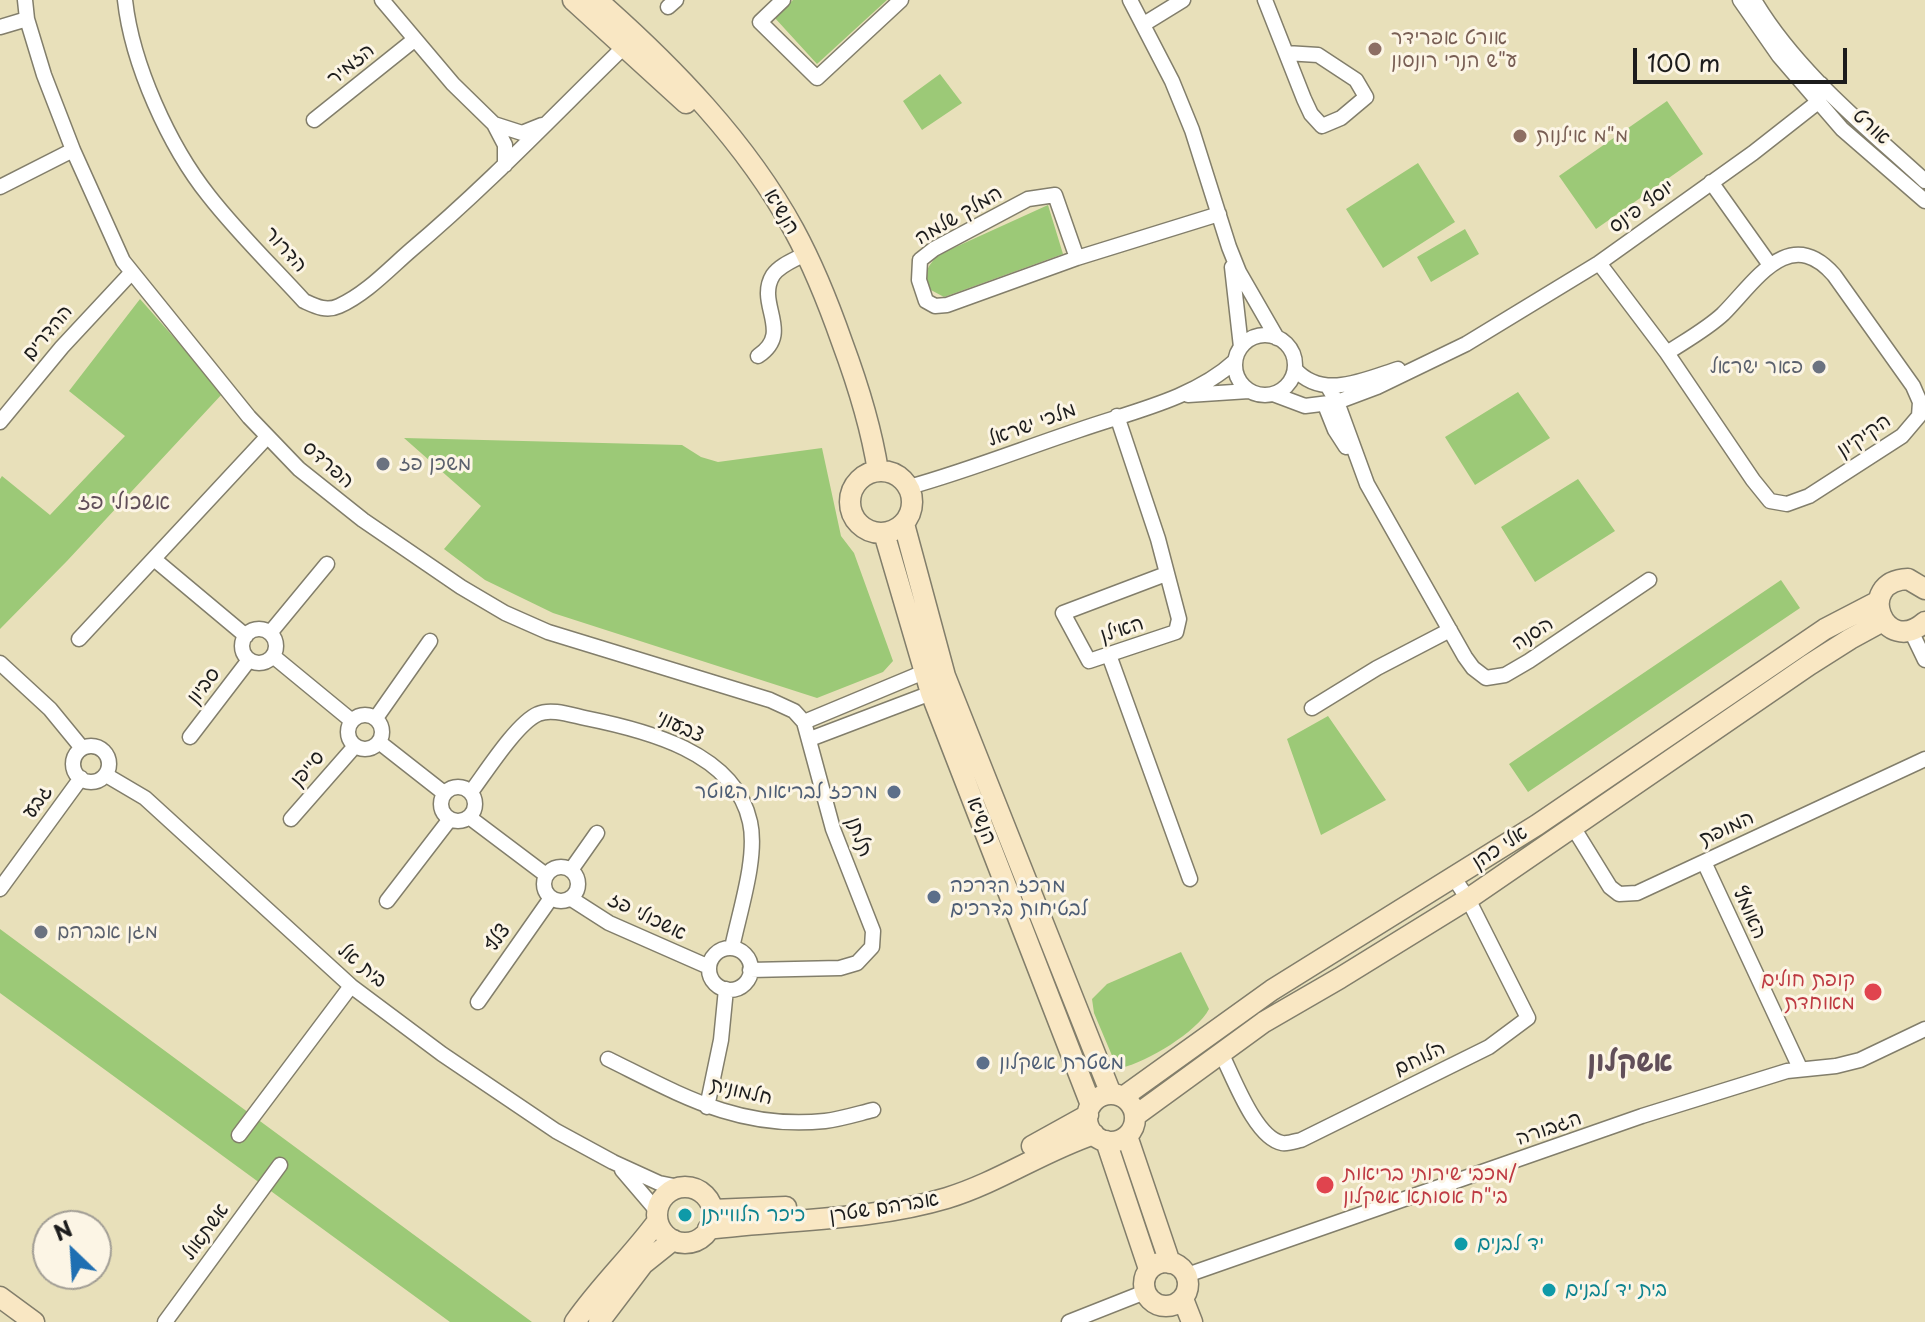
<!DOCTYPE html>
<meta charset="utf-8">
<style>
body{margin:0}
#map{position:relative;width:1925px;height:1322px;overflow:hidden;background:#e8e0ba;font-family:"Playpen Sans",sans-serif}
canvas{display:block}
.north{position:absolute;left:32px;top:1210px;width:80px;height:80px;box-sizing:border-box;background:#fcf5e5;border:2px solid #a29e95;border-radius:50%;rotate:335deg;font-size:22px;font-weight:700;line-height:32px;text-align:center;color:#1c1c1c}
.north::after{content:'';display:block;margin:auto;width:28px;height:36px;background:#1f6fb2;clip-path:polygon(50% 0,100% 100%,50% 72%,0 100%)}
.scale{position:absolute;left:1633px;top:48px;width:214px;height:36px;box-sizing:border-box;border:4px solid #1c1c1c;border-top:0;padding-left:10px;font-size:24px;line-height:28px;white-space:nowrap;color:#1c1c1c;-webkit-text-stroke:6px #fcf5e5;paint-order:stroke}
</style>
<div id="map">
<canvas width="1925" height="1322"></canvas>
<div class="north">N</div>
<div class="scale">100 m</div>
</div>
<script>
const ctx = document.querySelector('canvas').getContext('2d');
ctx.lineJoin = 'round';
function paint(path, color) {
  ctx.fillStyle = color;
  ctx.fill(path, 'evenodd');
}
function stroke(path, color, width, dash) {
  ctx.strokeStyle = color;
  ctx.lineWidth = width;
  ctx.lineCap = dash ? 'butt' : 'round';
  ctx.setLineDash(dash || []);
  ctx.stroke(path);
}
function label(font, color, halo, rows, align = 'center') {
  ctx.font = font + ' "Playpen Sans","Playpen Sans Hebrew",sans-serif';
  ctx.lineWidth = 6;
  ctx.setLineDash([]);
  ctx.textBaseline = 'middle';
  ctx.strokeStyle = halo;
  ctx.fillStyle = color;
  for (const [text, x, y, turn = 0] of rows) {
    ctx.save();
    ctx.translate(x, y);
    ctx.rotate((+turn || 0) * Math.PI / 180);
    ctx.textAlign = isNaN(turn) ? turn : align;
    if (halo) ctx.strokeText(text, 0, 0);
    ctx.fillText(text, 0, 0);
    ctx.restore();
  }
}
const green = new Path2D(`
 M793 0H887L817 64 774 17Z
 M940 74 962 103 922 130 903 101Z
 M1667 101 1703 154 1596 229 1559 176Z
 M1418 163 1455 222 1383 268 1346 209Z
 M1048 205 1063 254 944 297 929 289C923 273 927 267 938 255Z
 M1465 229 1479 254 1431 282 1417 257Z
 M140 299 223 393 67 561 0 629V479L2 476 50 515 125 436 69 391Z
 M1518 392 1550 438 1475 485 1445 437Z
 M404 438 682 445 701 457 718 462 822 448 841 536 854 553 893 661 883 672 817 698 553 613 485 580 444 549 481 506Z
 M1578 479 1615 531 1535 582 1501 527Z
 M1781 580 1800 608 1528 792 1509 764Z
 M1328 716 1386 800 1321 835 1287 739Z
 M0 929 532 1322H450L0 993Z
 M1181 952 1209 1009C1197 1032 1147 1062 1121 1068L1116 1065 1094 1013 1092 999 1107 984Z`);
const street = new Path2D(`
 M25 0 27 19 44 75 73 150 123 261 249 417 299 469 363 520 461 587 505 613 548 632 770 700 794 711 804 722 833 829 873 931 872 947 857 963 840 968 750 970
 M125 0C132 64 169 146 209 196 238 233 272 266 304 301 315 306 326 312 339 306 366 294 389 269 411 250 488 185 557 112 629 42
 M382 0 453 84 494 124 522 133 542 125
 M783 0 760 22 817 78 901 0
 M1130 0 1172 81 1192 130 1229 247 1239 272 1277 338
 M1265 0 1304 99 1311 114 1322 126 1341 118 1366 97 1356 80 1318 55 1286 53
 M1740 0 1779 56 1842 129 1925 201
 M1754 0C1796 71 1865 126 1925 181
 M668 7 676 0
 M1144 24 1183 0
 M0 27 27 19
 M314 120 414 40
 M494 124 505 145V165
 M1711 182 1770 265
 M0 187 73 150
 M1077 258 1055 195 1028 199 934 249 920 260 919 280 926 301 935 306 947 305 1077 258 1219 214
 M1599 263 1667 353 1753 480 1770 501 1787 504 1809 496 1902 436 1919 416 1920 402 1913 386 1834 275C1789 224 1755 282 1723 314 1707 329 1685 341 1667 353
 M1232 267 1241 347
 M1235 365a30 30 0 1 1 60 0a30 30 0 1 1-60 0Z
 M758 356C794 332 755 304 773 275 780 265 794 260 805 254
 M1295 369C1322 400 1364 380 1398 369
 M1328 387 1337 402 1367 484 1465 657 1473 668 1486 678 1505 675 1529 661 1649 580
 M1273 394 1305 406 1337 402 1377 387 1466 344 1599 263 1753 153 1818 102 1821 84
 M1188 395 1249 391
 M1325 405 1335 430 1346 447
 M1117 416 1158 539 1179 619 1176 632 1089 661 1063 613 1166 574
 M0 422 62 347 131 273
 M909 487C967 471 1022 449 1079 430 1130 412 1194 399 1235 361
 M154 559 246 636
 M242 646a17 17 0 1 1 34 0a17 17 0 1 1-34 0Z
 M1911 631 1925 660
 M270 633 327 564
 M79 639 267 437
 M1109 655 1190 879
 M273 656 352 721
 M0 663 50 709 82 748
 M1312 708 1377 668 1450 630
 M348 732a17 17 0 1 1 34 0a17 17 0 1 1-34 0Z
 M376 718 430 641
 M804 722 924 672 932 674
 M190 737 249 660
 M810 739 931 693 935 688
 M379 742 444 793
 M73 764a18 18 0 1 1 36 0a18 18 0 1 1-36 0Z
 M106 775 145 798 351 986 442 1054 556 1131 613 1162 659 1183 679 1187
 M441 804a17 17 0 1 1 34 0a17 17 0 1 1-34 0Z
 M471 792C486 772 517 723 538 714 551 708 571 715 585 718 645 730 735 752 750 822 758 857 739 913 732 948
 M469 817 546 875
 M291 819 355 746
 M1573 827 1610 887 1619 894 1637 893 1925 759
 M1704 862 1800 1068
 M544 884a17 17 0 1 1 34 0a17 17 0 1 1-34 0Z
 M571 870 597 833
 M0 889 81 778
 M570 898 609 923 709 967
 M387 901 450 819
 M709 969a21 21 0 1 1 42 0a21 21 0 1 1-42 0Z
 M478 1002 551 898
 M1221 1053C1233 1076 1255 1138 1282 1143 1288 1144 1296 1141 1301 1140L1489 1047 1528 1018 1468 899 1454 878
 M608 1059C681 1095 739 1130 825 1121 841 1119 857 1114 873 1110
 M707 1107 721 1040 726 989
 M239 1135 351 986
 M622 1170 657 1211
 M1187 1275 1642 1116 1787 1071 1836 1066 1860 1060 1925 1029
 M165 1322 280 1165
 M1069 1322 1145 1292`);
const secondary = new Path2D(`
 M573 0 686 103
 M597 0C672 66 746 142 794 230 813 265 829 305 842 342 858 385 871 426 878 471
 M850 502a31 31 0 1 1 62 0a31 31 0 1 1-62 0Z
 M904 524 945 676 1111 1094
 M884 533 931 693 1091 1105
 M1925 589 1908 579C1854 581 1884 658 1925 622
 M1087 1118a24 24 0 1 1 48 0a24 24 0 1 1-48 0Z
 M1123 1097 1272 990 1537 825 1825 629 1879 601
 M1135 1116 1264 1022 1340 978 1468 899 1809 665 1850 639 1883 621
 M1127 1136 1170 1263
 M1106 1141 1149 1269
 M1032 1146 1088 1115
 M657 1215a28 28 0 1 1 56 0a28 28 0 1 1-56 0Z
 M712 1210 786 1207
 M708 1229C787 1219 870 1221 947 1198 999 1182 1043 1151 1094 1134
 M1144 1284a22 22 0 1 1 44 0a22 22 0 1 1-44 0Z
 M0 1297 34 1322
 M1183 1299 1192 1322
 M575 1322C600 1286 631 1257 657 1222
 M599 1322 643 1264 673 1240`);
const markers = [
 [1375,49,8,"#8d6e63"],
 [1520,136,8,"#8d6e63"],
 [1819,367,8,"#6b7280"],
 [383,464,8,"#6b7280"],
 [894,792,8,"#5c6f8a"],
 [934,897,8,"#5c6f8a"],
 [41,932,8,"#6b7280"],
 [1873,992,10,"#e0444e"],
 [983,1063,8,"#5c6f8a"],
 [1325,1185,10,"#e0444e"],
 [685,1215,8,"#0f9aa8"],
 [1461,1244,8,"#0f9aa8"],
 [1549,1290,8,"#0f9aa8"]
];
const educationNames = [
 ["אורט אפרידר",1391,38],
 ["ע\"ש הנרי רונסון",1391,61],
 ["מ\"מ אילנות",1536,136]
];
const streetNames = [
 ["הזמיר",351,65,-39],
 ["אורט",1871,127,42],
 ["יוסף פינס",1642,207,-36],
 ["הנשיא",781,212,59],
 ["המלך שלמה",959,216,-30],
 ["הדרור",285,250,48],
 ["ההדרים",48,333,-50],
 ["מלכי ישראל",1032,425,-20],
 ["הקיקיון",1864,436,-34],
 ["הפרדס",328,465,41],
 ["האילן",1122,630,-18],
 ["הסנה",1533,634,-33],
 ["סביון",204,686,-52],
 ["צבעוני",680,727,25],
 ["סייפן",308,769,-49],
 ["גבע",38,802,-54],
 ["הנשיא",981,821,69],
 ["המופת",1727,829,-25],
 ["תלתן",859,837,70],
 ["אלי כהן",1500,848,-33],
 ["האומץ",1749,913,66],
 ["אשכולי פז",647,917,26],
 ["צלף",498,938,-55],
 ["בית אל",362,966,40],
 ["הלוחם",1420,1059,-26],
 ["חלמונית",741,1092,13],
 ["הגבורה",1549,1129,-19],
 ["אברהם שטרן",884,1208,-9],
 ["אשתאול",206,1232,-54]
];
const worshipNames = [
 ["פאר ישראל",1803,367,"right"],
 ["משכן פז",399,464],
 ["מגן אברהם",57,932]
];
const serviceNames = [
 ["מרכז לבריאות השוטר",878,792,"right"],
 ["מרכז הדרכה",950,886],
 ["לבטיחות בדרכים",950,909],
 ["משטרת אשקלון",999,1063]
];
const healthNames = [
 ["קופת חולים",1855,980],
 ["מאוחדת",1855,1003],
 ["מכבי שירותי בריאות/",1343,1174,"left"],
 ["בי\"ח אסותא אשקלון",1343,1197,"left"]
];
const cultureNames = [
 ["כיכר הלווייתן",701,1215],
 ["יד לבנים",1477,1244],
 ["בית יד לבנים",1565,1290]
];
const neighbourhoodNames = [
 ["אשכולי פז",124,503]
];
const districtNames = [
 ["אשקלון",1630,1063]
];
paint(green, '#9cc977');
stroke(street, '#827e6b', 17);
stroke(secondary, '#827e6b', 23);
stroke(street, '#fff', 14);
stroke(secondary, '#f9e7c3', 20);
for (const [x, y, r, color] of markers) {
  const dot = new Path2D();
  dot.arc(x, y, r, 0, 2 * Math.PI);
  ctx.fillStyle = color;
  ctx.fill(dot);
  stroke(dot, '#fcf5e5', 3);
}
label('20px', '#785e54', '#fcf5e5', educationNames, 'left');
label('20px', '#1c1c1c', '#fcf5e5', streetNames);
label('20px', '#5b616d', '#fcf5e5', worshipNames, 'left');
label('20px', '#4e5e75', '#fcf5e5', serviceNames, 'left');
label('20px', '#be3a42', '#fcf5e5', healthNames, 'right');
label('20px', '#0d838f', '#fcf5e5', cultureNames, 'left');
label('22px', '#614f59', '#fcf5e5', neighbourhoodNames);
label('bold 28px', '#614f59', '#fcf5e5', districtNames);
</script>
